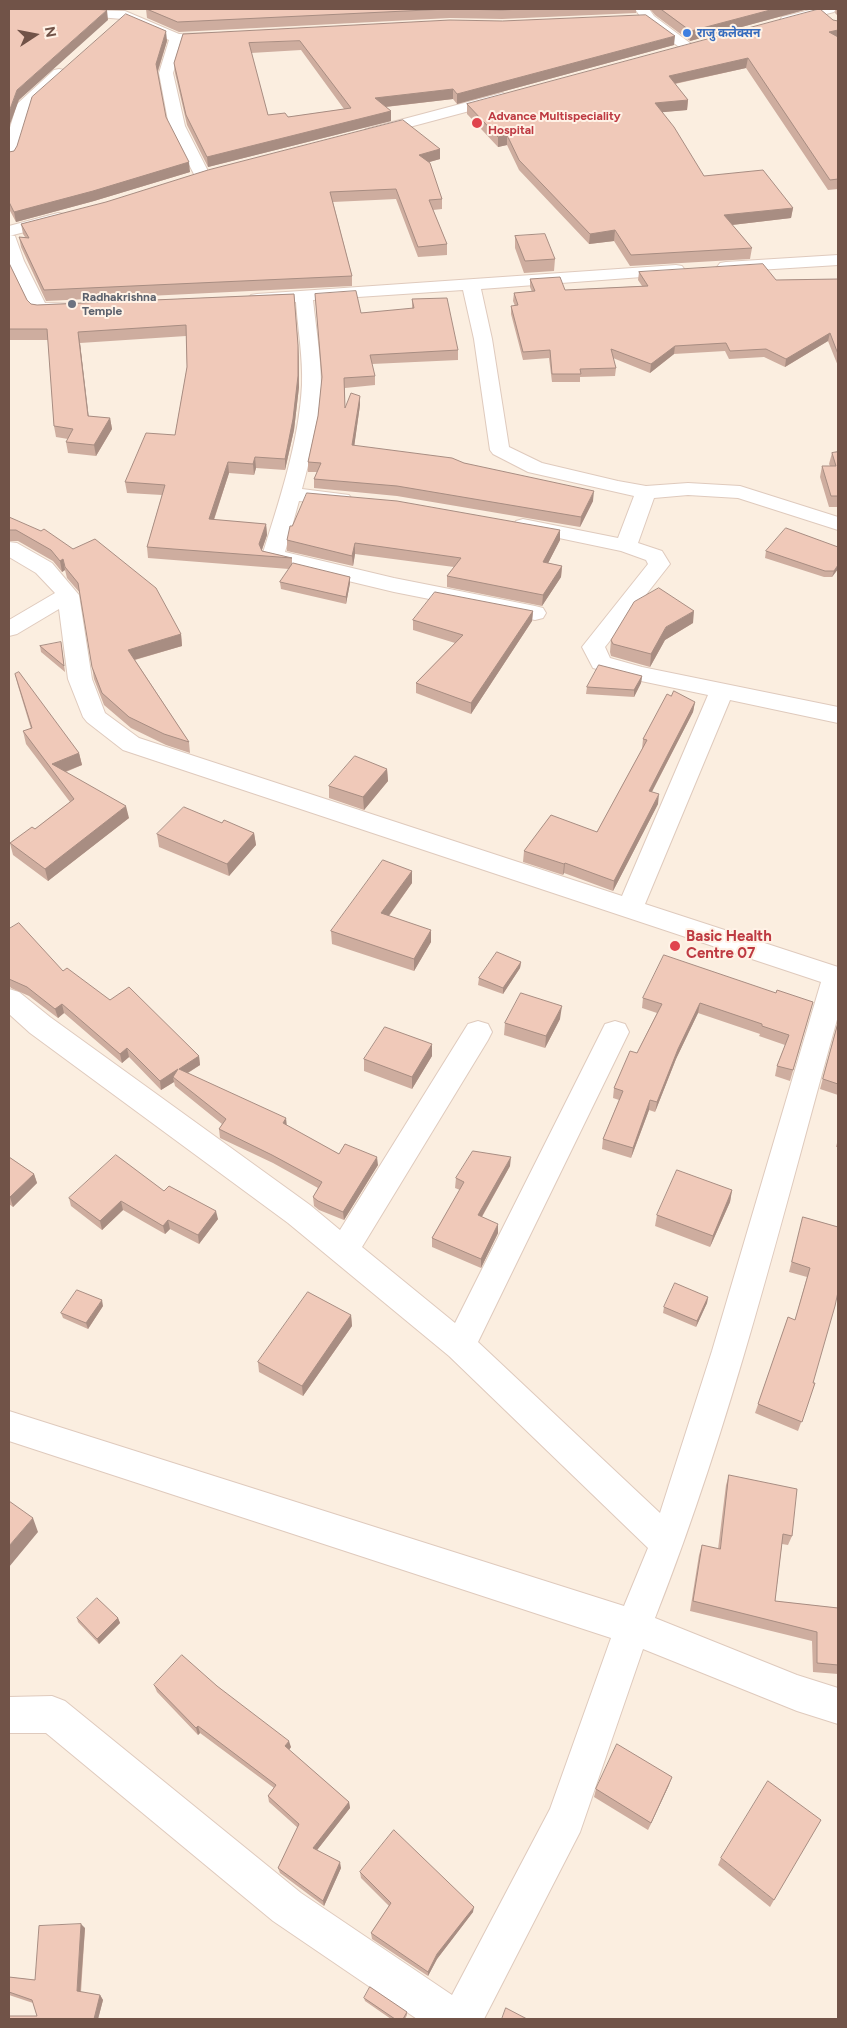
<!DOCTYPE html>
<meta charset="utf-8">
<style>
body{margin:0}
#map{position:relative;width:847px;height:2028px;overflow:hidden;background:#fbeee0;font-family:Figtree,sans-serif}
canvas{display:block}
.frame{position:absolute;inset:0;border:10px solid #715348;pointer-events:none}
.north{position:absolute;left:10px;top:10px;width:50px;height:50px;-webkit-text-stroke:4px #fff2e6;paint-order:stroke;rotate:79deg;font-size:14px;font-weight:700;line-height:20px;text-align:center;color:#715348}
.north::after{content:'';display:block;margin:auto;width:18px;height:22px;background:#715348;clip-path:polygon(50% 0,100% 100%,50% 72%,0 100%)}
</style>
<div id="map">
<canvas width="847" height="2028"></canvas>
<div class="frame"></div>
<div class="north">N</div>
</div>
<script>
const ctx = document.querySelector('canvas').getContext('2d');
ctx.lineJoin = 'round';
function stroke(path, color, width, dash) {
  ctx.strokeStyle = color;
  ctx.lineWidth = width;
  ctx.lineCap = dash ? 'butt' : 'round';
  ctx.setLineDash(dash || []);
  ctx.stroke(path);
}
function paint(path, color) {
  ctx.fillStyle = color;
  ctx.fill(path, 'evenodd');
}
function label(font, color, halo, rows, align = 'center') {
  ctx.font = font + ' Figtree,"Noto Sans Devanagari",sans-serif';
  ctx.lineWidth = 4;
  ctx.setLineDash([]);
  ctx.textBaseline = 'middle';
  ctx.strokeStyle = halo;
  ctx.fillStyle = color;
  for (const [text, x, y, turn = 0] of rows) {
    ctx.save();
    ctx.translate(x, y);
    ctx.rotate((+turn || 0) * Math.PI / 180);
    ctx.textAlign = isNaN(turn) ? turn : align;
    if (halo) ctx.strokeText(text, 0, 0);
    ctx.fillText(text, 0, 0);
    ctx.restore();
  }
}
const minor = new Path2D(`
 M46 9 125 11 179 34 225 33 227 36 225 39 220 40 183 42 173 73 185 126 210 175 208 178H196L169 126 159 73 169 40 122 19 53 13Z
 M635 9H649L654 16 694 46 692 49H682L644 22Z
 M59 69 64 70 66 73 32 106 17 156 15 159 9 161V131L17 104 54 70Z
 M9 235 15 236 24 261 45 303 78 304 81 308 78 312 39 314 33 313 9 266Z
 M838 255V265L726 272 720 271 717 267 720 263 726 262Z
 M676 265 682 266 685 270 682 274 481 289 492 339 509 447 542 463 618 481 646 486 688 483 740 486 838 517V530L738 498 688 495 654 498 638 543 662 551 670 564 605 647 610 658 642 667 838 707V723L730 700 645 904 838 967V1016C782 1217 732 1423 655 1618L797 1675 838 1688V1724L797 1711 643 1649 580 1832 484 2019H417L273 1921 46 1733H9V1697L52 1696 65 1701 301 1893 452 1995 550 1809 611 1638 9 1441V1411L624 1606 648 1548 449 1356 288 1223 30 1033 9 1014V989L19 992 50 1017 310 1205 340 1230 468 1024 478 1021 488 1024 492 1032 488 1040 362 1247 455 1323 605 1024 615 1021 625 1024 629 1032 478 1342 660 1513 712 1351 821 982 123 750 87 722 83 717 68 679 59 609 17 634 9 636V620L55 593 36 573 9 557V542L17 543 52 563 79 595 92 679 105 713 139 738 622 896 708 695 641 681 593 668 582 647 648 564 646 560 621 551 516 529 513 525 516 521 523 519 618 538 634 496 528 472 493 454 490 450 474 339 463 290 313 300C316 329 321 357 321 386 320 420 311 455 302 489L349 495 352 499 349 503 342 505 299 501 285 552 394 578 535 606 543 608 546 613 543 618 535 620 394 592 265 561 262 556C279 501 299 443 302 385 303 357 298 330 296 302L257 304 251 303 248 299 251 295 257 294Z`);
const tertiary = new Path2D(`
 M814 9H836L834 12 787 24 782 23 780 20 782 17Z
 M502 93 507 95 510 98 507 101 372 137 366 135 364 132 366 129Z
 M58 213 64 214 66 218 64 222 9 236V226Z`);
const wall = new Path2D(`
 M146 9H636V13L502 19 450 18 179 32 147 18Z
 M650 9H808L690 41 655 15Z
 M836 9H838V16L835 13Z
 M833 20 838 21V189L828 190 746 68 675 84 688 100 687 110 662 112 704 176 793 208 791 218 732 225 752 248 750 259 630 266 614 241 589 244 519 170 507 145 498 147 467 114V104Z
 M183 34 674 45 457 104 453 99 386 107 391 111V121L208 167 187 125 175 73 174 63ZM301 50 344 109 288 117 268 115 251 53Z
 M167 41 158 72 166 117 190 172 94 201 16 222 9 209V152L14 151Z
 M440 149V159L429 162 442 199V209L433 210 447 244V255L418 257 396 199 333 202 352 276V286L46 301 21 247 19 237H25L23 234 21 224Z
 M515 236 555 259 554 271 524 273 515 248Z
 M9 263 27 300 31 304 37 305 294 294 299 356V387L294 430 285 470 256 468 254 475 229 473 214 520 266 524 267 535 262 550V551L292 558V565L350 577V583L346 604 281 589 280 582 289 569 148 558 147 547 162 495 127 493 125 482 175 435 187 367 186 336 80 343 88 416 110 418 112 429 96 456 68 453 66 442 68 439 56 437 54 426 48 340H9Z
 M639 272 776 280 838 279V366L828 341 785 367 764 357 729 359 725 351 674 354 650 373 613 358 616 368 615 376 580 377V382H552L549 358 523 360 511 314V306H515L513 301 514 293 532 292 530 287V279L565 290 642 286 638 280Z
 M315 294 361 313 412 309V299L458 350V360L372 364 375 376V385L345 388V408L360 396V405L354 446 464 463 593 501 580 527 397 496 314 488V479L317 472H308V462L318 416 322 379Z
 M838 452V507H829L820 477 822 466H830L829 464 832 453Z
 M9 517 181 634 182 646 135 660 189 742 190 753 166 745 131 728 104 705 94 679 80 593 67 578 65 570 62 572 53 561 18 541H9Z
 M560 530V540L548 563 562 566 561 577 542 606 447 587V576L454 567 355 554 353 566 287 551V540Z
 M766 551 838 569 832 577H824L765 558Z
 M533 611 532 621 471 714 416 693V683L455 643 413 630V620Z
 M693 623 665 640 650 667 611 656 610 652 611 640Z
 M40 646 62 649 65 672 41 652Z
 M15 674 79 753 82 765 66 772 129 818 48 881 13 855 10 843 35 829 70 802 26 744 23 731 31 729 18 686Z
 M642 676 641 683 634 697 586 694 587 687Z
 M695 702 693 712 652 792 658 804 613 891 564 873 563 875 523 862 524 851 597 832 642 749 643 739Z
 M387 769 388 781 364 810 329 798V786Z
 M222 823 254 833 256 845 229 876 159 847 157 834Z
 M412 871V883L389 916 431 942 414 971 332 944 331 931Z
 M9 929 63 971 199 1056 200 1065 188 1073 339 1154 378 1165 344 1220 319 1210 314 1206 313 1197 318 1188 273 1163 220 1138 219 1129 222 1124 175 1086 174 1082 161 1090 129 1057 122 1063 64 1013 58 1018 29 996 11 988 9 985Z
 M521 962 520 968 503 994 478 985 479 978Z
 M776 993 813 1002 790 1081 775 1076 777 1066 785 1045 759 1036 760 1034 698 1013 676 1059 655 1112 649 1110 631 1158 602 1149 603 1139 619 1100 613 1098 614 1088 637 1053 657 1013 642 1008 643 998Z
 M560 1019 545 1048 504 1035 505 1023Z
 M838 1022V1095L820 1089Z
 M432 1056 412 1089 364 1071V1059Z
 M838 1139V1147H836Z
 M9 1157 34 1174 37 1183 13 1207 9 1204Z
 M510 1166 482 1217 498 1233 481 1268 432 1247V1238L460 1190 455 1188 456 1178Z
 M732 1190 730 1202 710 1247 655 1226 657 1215Z
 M164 1191 218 1219 199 1244 170 1229 165 1234 123 1210 102 1230 71 1206 69 1198Z
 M803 1217 838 1227 813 1383H815L798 1431 755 1413 788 1317 795 1320 807 1277 789 1272Z
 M708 1297 707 1303 696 1327 663 1313 664 1307Z
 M103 1306 88 1329 63 1318 61 1313Z
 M351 1315 352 1326 303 1396 259 1372 258 1362Z
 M729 1475 792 1536 788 1545 782 1544 775 1601 838 1608V1674L813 1672 812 1641 690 1611 699 1555 702 1545 718 1549 726 1485Z
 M77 1618H118L120 1623 99 1644 78 1622Z
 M154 1685 217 1686 291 1747 289 1750 349 1802 350 1808 317 1850 341 1868 324 1906 280 1873 278 1868 298 1828 269 1802 268 1796 274 1788 200 1733 198 1735 157 1692Z
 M669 1785 648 1830 594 1797 596 1789Z
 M721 1858 774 1900 770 1907 718 1865Z
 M360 1872 473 1912 437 1959 428 1976 372 1939 371 1933 389 1906 361 1878Z
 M85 1928 81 1992 100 1995 103 2000 98 2019H9L37 2016 33 2003 9 1995V1977L35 1980Z
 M364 1998 407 2012V2015L405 2019H391L365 2001Z`);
const shadedWall = new Path2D(`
 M774 9H808L690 41 691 31Z
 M107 10 108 20 19 100 9 127V112L17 90Z
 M838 30V39L829 32Z
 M166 31 167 41 157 73 156 64Z
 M675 36 674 45 457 104V94Z
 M748 58 746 68 668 85 669 76Z
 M453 89V99L375 108V98Z
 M688 100 687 110 654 113 655 103Z
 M391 111V121L208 167 207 157Z
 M507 135V145L498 147V137Z
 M440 149V159L419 165V155Z
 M189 162 190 172 94 201 16 222 14 212Z
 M793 208 791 218 723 226 724 215Z
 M615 230 614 241 589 244 590 234Z
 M78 332 80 343 90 427 88 416Z
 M830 333 828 341 785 367 786 359Z
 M298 345 299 387 294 430 285 470V459Z
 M675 346 674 354 650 373 651 364Z
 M360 396V405L353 455 352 445Z
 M110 418 112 429 96 456 94 445Z
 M255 457 256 468 254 475 253 464Z
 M228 462 229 473 210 531 209 519Z
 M594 491 593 501 580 527 581 517Z
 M266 524 267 535 260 555 259 544Z
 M560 530V540L543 573V562Z
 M355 543V554L353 566 352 556Z
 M63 559 65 570 62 572 60 561Z
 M838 565V569L832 577 834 571Z
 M562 566 561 577 542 606 543 595Z
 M350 577V583L346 604V597Z
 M533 611 532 621 471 714V703Z
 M694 611 693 623 665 640 650 667 651 654 666 627Z
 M181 634 182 646 130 661 128 650Z
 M642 676 641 683 634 697V690Z
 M695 702 693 712 647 801 649 791Z
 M79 753 82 765 56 775 52 764Z
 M387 769 388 781 364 810 363 797Z
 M659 794 658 804 613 891 614 881Z
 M126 806 129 818 48 881 45 869Z
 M254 833 256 845 229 876 227 864Z
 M565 863 564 873 563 875 564 864Z
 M412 871V883L382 925 381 913Z
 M431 930V942L414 971V959Z
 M521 962 520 968 503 994V988Z
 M700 1003 698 1013 676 1059 655 1112 657 1102 678 1049Z
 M62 1004 64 1013 58 1018 55 1009Z
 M562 1006 560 1019 545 1048 546 1036Z
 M432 1044V1056L412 1089V1077Z
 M127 1048 129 1057 122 1063 120 1054Z
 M199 1056 200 1065 181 1077 179 1069Z
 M178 1069 173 1077 174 1082 161 1090 160 1081Z
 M650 1100 649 1110 631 1158 633 1148Z
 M286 1118 287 1127 283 1123Z
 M377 1157 378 1165 344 1220 343 1212Z
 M511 1157 510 1166 477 1225 478 1215Z
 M34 1174 37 1183 13 1207 10 1197Z
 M732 1190 730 1202 710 1247 713 1236Z
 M121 1201 123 1210 102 1230 100 1221Z
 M216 1211 218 1219 199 1244 198 1235Z
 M168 1220 170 1229 165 1234 163 1226Z
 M498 1224V1233L481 1268V1259Z
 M708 1297 707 1303 696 1327 697 1321Z
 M102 1300 103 1306 88 1329 86 1323Z
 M351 1315 352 1326 303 1396 302 1386Z
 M33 1518 38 1532 9 1567V1546Z
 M118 1618 120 1623 99 1644 97 1639Z
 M198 1726 200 1733 198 1735 196 1728Z
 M289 1741 291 1747 287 1753 285 1746Z
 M672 1777 669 1785 648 1830 651 1823Z
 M349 1802 350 1808 314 1854 313 1848Z
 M340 1862 341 1868 324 1906 323 1901Z
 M474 1907 473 1912 437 1959 428 1976V1972L437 1954Z
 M81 1924 85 1928 80 1995 77 1991Z
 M100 1995 103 2000 98 2019H94Z`);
const building = new Path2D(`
 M9 9H93L107 10 17 90 9 112Z
 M147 9H447L178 22Z
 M458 9H522L502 10Z
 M661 9H774L691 31Z
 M820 9 833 20 838 21V30L829 32 838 37V179L830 180 748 58 669 76 688 100 655 103 674 127 704 176 763 170 793 208 724 215 752 248 631 255 615 230 590 234 519 160 507 135 498 137 467 104Z
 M126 14 166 31 156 64 166 117 189 162 93 191 14 212 9 202V152L14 151 17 146 32 97Z
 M646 15 675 36 457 94 453 89 375 98 391 111 207 157 186 115 174 63 183 34 450 20 502 21ZM300 41 351 108 288 117 285 113 268 115 249 43Z
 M403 120 440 149 419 155 430 163 442 199 429 200 447 244 418 247 396 189 330 192 352 276 44 290 19 237 29 238 21 224 106 202 208 170Z
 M545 234 555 259 525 261 515 236Z
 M9 263 27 300 31 304 37 305 294 294 298 345V376L293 419 285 459 255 457 253 464 228 462 209 519 266 524 259 544 262 551 292 558 147 547 165 485 125 482 146 433 175 435 187 367 186 325 78 332 88 416 110 418 94 445 66 442 73 429 54 426 47 329H9Z
 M763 264 776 280 838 279V354L830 333 786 359 766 349 730 351 726 343 675 346 651 364 611 349 616 368 580 369 581 374H552L550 350 523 352 511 306 518 305 514 293 535 291 530 279 560 277 565 290 648 286 639 272Z
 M356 291 361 313 414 308 412 299 447 298 458 350 370 355 375 376 344 378 345 408 351 393 360 396 352 445 452 458 464 463 594 491 581 517 397 486 314 479 321 463 308 462 318 416 322 377 315 294Z
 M838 452V496H831L822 466H836L832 453Z
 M307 493 397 501 560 530 543 562 562 566 543 595 447 576 461 558 355 543 352 556 287 540 290 526H292Z
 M9 517 41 531 44 529 73 549 95 539 156 588 181 634 128 650 189 742 164 734 129 717 102 693 92 667 78 583 65 567 63 559 60 561 51 550 16 530H9Z
 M786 528 838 547V565L834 571H825L766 551Z
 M293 563 350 577 346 597 280 582Z
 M659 588 694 611 666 627 651 654 613 644 611 640 634 602Z
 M435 592 533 611 471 703 416 683 463 635 413 620Z
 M61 642 64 666 40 646Z
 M599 665 642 676 634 690 587 687Z
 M19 672 79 753 52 764 126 806 45 869 10 843 32 827 35 829 74 799 23 731 32 728 15 674Z
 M674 691 695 702 649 791 659 794 614 881 565 863 564 864 524 851 551 815 597 832 647 740 643 739 667 694 671 696Z
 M355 756 387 769 363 797 329 786Z
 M184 807 222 823 224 820 254 833 227 864 157 834Z
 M383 860 412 871 381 913 431 930 414 959 331 931Z
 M19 923 63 971 67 968 110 1000 129 987 199 1056 179 1069 286 1118 283 1123 339 1154 345 1144 377 1157 343 1212 318 1201 313 1197 322 1182 272 1155 219 1129 226 1119 173 1077 178 1069 160 1081 127 1048 120 1054 62 1004 55 1009 27 987 9 979V929Z
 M497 952 521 962 503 988 479 978Z
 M664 955 776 993 777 990 813 1002 793 1070 777 1066 789 1035 762 1026V1024L700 1003 678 1049 657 1102 650 1100 633 1148 603 1139 623 1091 614 1088 630 1051 637 1053 662 1004 643 998Z
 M521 993 562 1006 546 1036 505 1023Z
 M838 1023V1084L823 1079Z
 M385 1027 432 1044 412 1077 364 1059Z
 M473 1151 511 1157 478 1215 498 1224 481 1259 432 1238 464 1182 456 1178Z
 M116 1155 164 1191 169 1186 216 1211 198 1235 168 1220 163 1226 121 1201 100 1221 69 1198Z
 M9 1157 34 1174 10 1197H9Z
 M677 1170 732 1190 713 1236 657 1215Z
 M803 1217 838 1227V1292L835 1306 813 1383H815L802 1422 758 1404 788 1317 795 1320 810 1268 792 1262Z
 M675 1283 708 1297 697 1321 664 1307Z
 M77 1290 102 1300 86 1323 61 1313Z
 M308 1292 351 1315 302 1386 258 1362Z
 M729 1475 797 1489 792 1536 783 1534 775 1601 838 1608V1665L817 1663V1632L693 1601 702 1545 720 1549Z
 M9 1501 33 1518 9 1546Z
 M97 1598 118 1618 97 1639 77 1618Z
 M182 1655 217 1686 289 1741 285 1746 349 1802 313 1848 340 1862 323 1901 278 1868 299 1824 268 1796 276 1785 198 1726 196 1728 154 1685Z
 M617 1744 672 1777 651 1823 596 1789Z
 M768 1781 821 1820 774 1900 721 1858Z
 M394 1830 474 1907 437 1954 428 1972 371 1933 391 1903 360 1872Z
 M81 1924 77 1991 100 1995 94 2019H9V2016H37L32 2000 9 1992V1977L35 1980 39 1926Z
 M370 1987 407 2012 403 2019H395L364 1998Z
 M506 2008 527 2019H502Z`);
const markers = [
 [687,33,5,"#3f7fe0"],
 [477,123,6,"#e0444e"],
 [72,304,5,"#6b7280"],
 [675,946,6,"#e0444e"]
];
const farShopnames = [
 ["राजु कलेक्सन",697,33]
];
const farHealthnames = [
 ["Advance Multispeciality",488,116],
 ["Hospital",488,130]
];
const farWorshipnames = [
 ["Radhakrishna",82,297],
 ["Temple",82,311]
];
const healthNames = [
 ["Basic Health",686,937],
 ["Centre 07",686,954]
];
stroke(minor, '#dfcabd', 2);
stroke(tertiary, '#dfcabd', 2);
paint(minor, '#fff');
paint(tertiary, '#fff');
paint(wall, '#cead9f');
paint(shadedWall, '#a88d82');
paint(building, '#f0c9b9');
stroke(building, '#a88d82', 1);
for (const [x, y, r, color] of markers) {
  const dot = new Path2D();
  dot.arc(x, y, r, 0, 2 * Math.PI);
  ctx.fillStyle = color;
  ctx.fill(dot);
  stroke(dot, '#fff2e6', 2);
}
label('bold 12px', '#366cbe', '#fff2e6', farShopnames, 'left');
label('bold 12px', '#be3a42', '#fff2e6', farHealthnames, 'left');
label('bold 12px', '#5b616d', '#fff2e6', farWorshipnames, 'left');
label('bold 15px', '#be3a42', '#fff2e6', healthNames, 'left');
</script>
